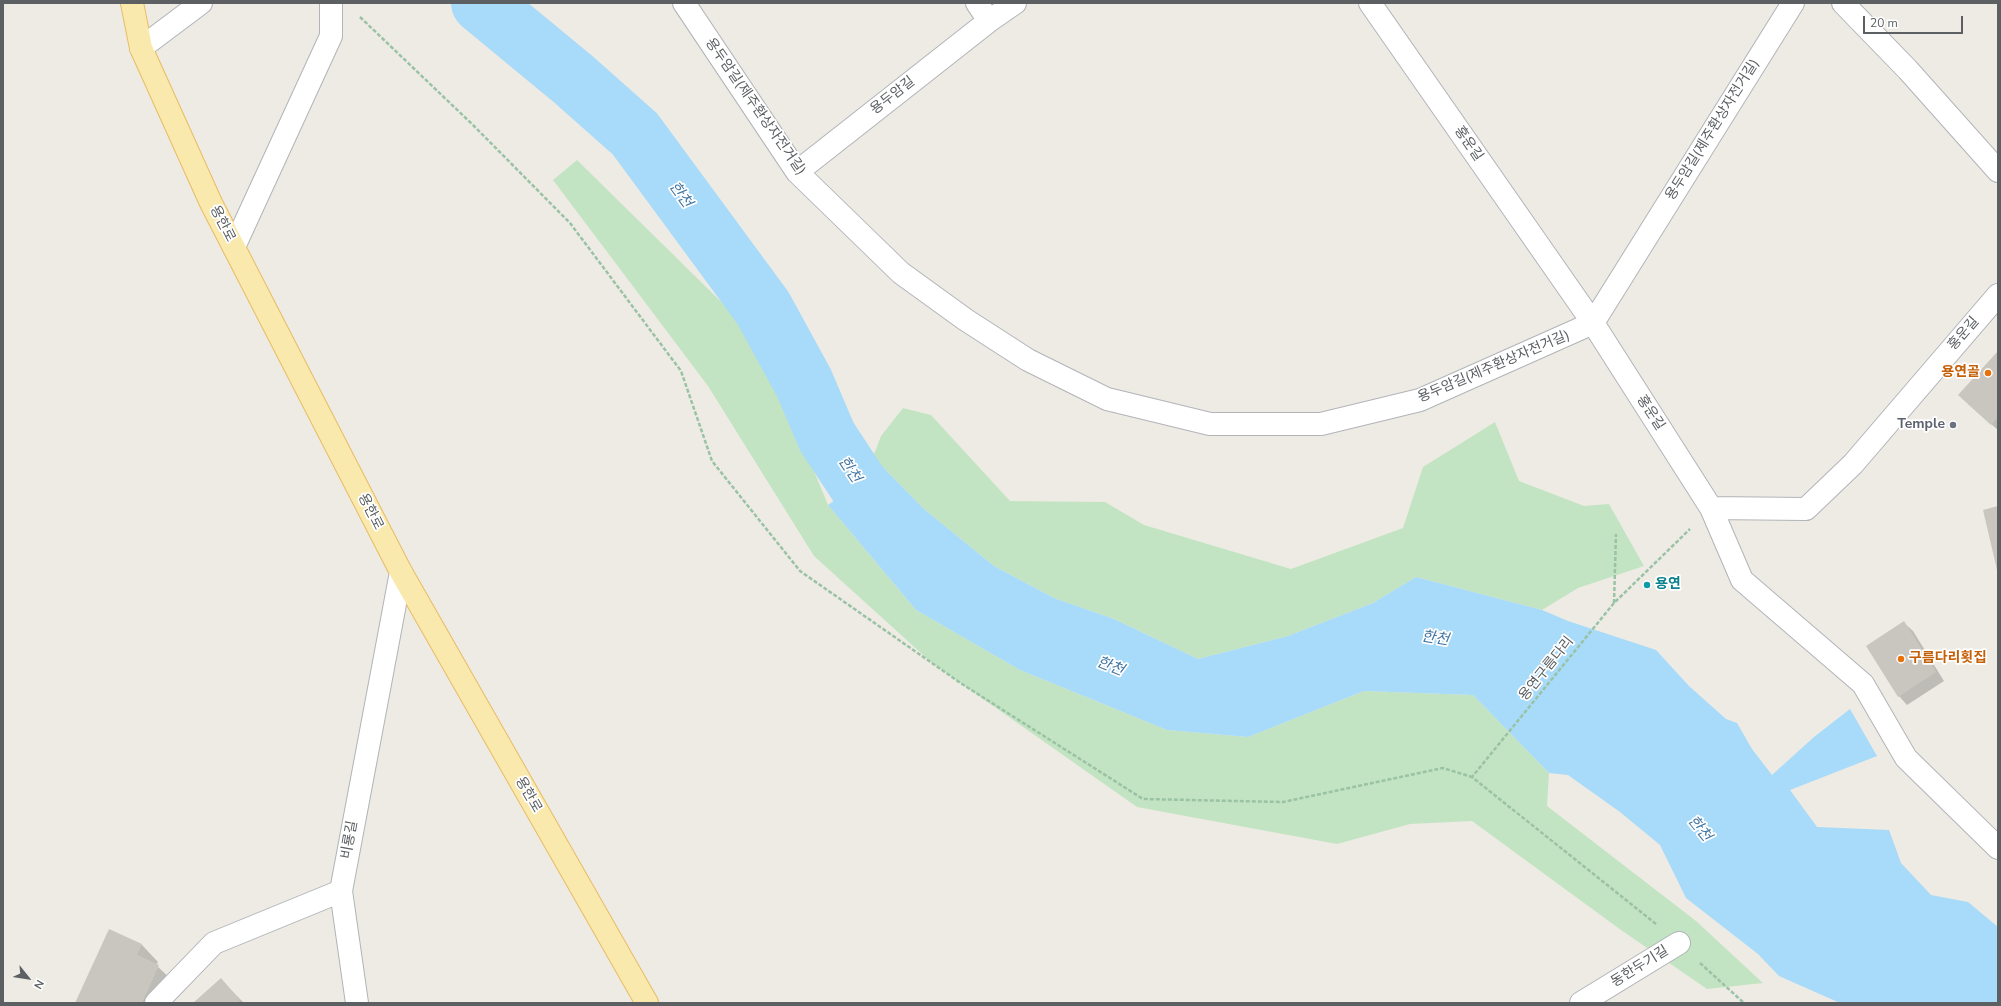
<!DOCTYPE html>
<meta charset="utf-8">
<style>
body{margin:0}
#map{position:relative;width:2001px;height:1006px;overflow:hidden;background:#edebe4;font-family:"Nunito Sans",sans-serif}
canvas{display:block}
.frame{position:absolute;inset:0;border:4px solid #5c6063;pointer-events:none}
.north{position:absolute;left:8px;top:958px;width:40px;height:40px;-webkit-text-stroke:3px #fff;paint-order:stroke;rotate:120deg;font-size:11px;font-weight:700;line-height:16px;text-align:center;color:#5c6063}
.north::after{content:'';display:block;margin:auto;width:14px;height:18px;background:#5c6063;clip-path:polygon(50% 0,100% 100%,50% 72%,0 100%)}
.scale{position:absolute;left:1863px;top:16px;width:100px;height:18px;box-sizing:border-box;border:2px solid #5c6063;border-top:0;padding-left:5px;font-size:12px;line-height:14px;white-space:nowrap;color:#5c6063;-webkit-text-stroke:3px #fff;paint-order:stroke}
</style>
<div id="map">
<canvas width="2001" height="1006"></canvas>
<div class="frame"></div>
<div class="north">N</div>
<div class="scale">20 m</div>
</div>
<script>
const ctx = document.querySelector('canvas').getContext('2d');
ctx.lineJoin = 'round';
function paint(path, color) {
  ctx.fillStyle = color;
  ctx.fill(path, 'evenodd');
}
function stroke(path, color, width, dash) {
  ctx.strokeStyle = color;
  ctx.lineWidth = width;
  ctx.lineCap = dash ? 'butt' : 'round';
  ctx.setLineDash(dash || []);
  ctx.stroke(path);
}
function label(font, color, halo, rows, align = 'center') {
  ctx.font = font + ' "Nunito Sans","Noto Sans KR",sans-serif';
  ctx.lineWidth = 3.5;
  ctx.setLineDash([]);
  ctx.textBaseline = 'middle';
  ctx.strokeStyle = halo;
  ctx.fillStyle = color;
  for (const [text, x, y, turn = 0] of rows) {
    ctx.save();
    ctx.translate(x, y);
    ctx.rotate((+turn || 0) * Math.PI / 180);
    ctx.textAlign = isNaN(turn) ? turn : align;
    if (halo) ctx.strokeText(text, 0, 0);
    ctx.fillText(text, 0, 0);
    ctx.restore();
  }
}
const green = new Path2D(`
 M577 160 760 340 828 505 916 610 1020 670 1167 730 1248 737 1364 691 1473 695 1549 773 1547 806 1696 921 1763 983 1707 989 1621 930 1472 821 1410 824 1337 844 1137 807 932 663 814 556 708 386 553 180Z
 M903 408 931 415 1010 501 1105 502 1144 525 1291 569 1403 528 1423 467 1495 422 1519 481 1584 506 1609 504 1644 566 1578 588 1542 610 1416 577 1373 603 1288 636 1198 659 1114 619 1054 598 994 566 924 509 873 457 881 436Z`);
const water = new Path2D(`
 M873 457 924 509 994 566 1054 598 1114 619 1198 659 1288 636 1373 603 1416 577 1542 610 1568 621 1656 650 1689 686 1726 719 1737 723 1752 749 1772 775 1814 737 1850 709 1877 756 1790 790 1817 827 1889 830 1901 863 1931 895 1968 902 1998 927V1003H1840L1779 976 1758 954 1686 898 1660 845 1620 812 1568 775 1549 773 1473 695 1364 691 1248 737 1167 730 1020 670 916 610 828 505 858 484Z`);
const shadow = new Path2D(`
 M1998 352V430L1968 404Z
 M1904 623 1913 631 1944 681 1907 705 1899 696Z
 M109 931 142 945 158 962 156 965 175 983 165 1003H77Z
 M221 980 244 1003H194Z`);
const river = new Path2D(`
 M481 3 573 79 635 134 763 308 804 383 827 437 858 484 910 549`);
const building = new Path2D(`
 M1998 351V417L1991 425 1958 395Z
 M1998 506V569L1997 570 1983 510Z
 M1904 621 1936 672 1898 697 1866 646Z
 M109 929 142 944 137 955 159 965 142 1003H75Z
 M221 978 240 1000 237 1003H193Z`);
const path = new Path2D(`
 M360 17 473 125 570 223 681 371 712 461 800 571 962 684 1143 799 1283 802 1443 768 1472 777
 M1614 603 1616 534
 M1656 924 1472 777 1614 603 1690 529
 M1700 963 1744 1003`);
const minor = new Path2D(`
 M684 3 797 172 901 273 966 320 1028 360 1107 399 1210 424H1321L1420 400 1593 323 1793 3
 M977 3 989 21
 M1370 3 1593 323 1711 508 1742 580 1863 684 1906 758 1998 848
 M1843 3 1908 70 1998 171
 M141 48 201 3
 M797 172 989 21 1015 3
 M234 247 331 36V3
 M1711 508 1806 509 1853 464 1998 295
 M341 891 357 1003
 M156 1003 214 943 341 891 401 572
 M1581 1003 1679 943`);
const major = new Path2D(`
 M132 3 141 48 211 203 401 572 647 1003`);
const markers = [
 [1988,373,4,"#e8710a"],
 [1953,425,4,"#6b7280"],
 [1647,585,4,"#0f9aa8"],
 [1901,659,4,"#e8710a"]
];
const streetNames = [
 ["용두암길",893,96,-38],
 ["용두암길(제주환상자전거길)",755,107,55],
 ["용두암길(제주환상자전거길)",1713,130,-58],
 ["홍운길",1468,144,55],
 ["용한로",222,224,63],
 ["홍운길",1964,334,-49],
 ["용두암길(제주환상자전거길)",1494,367,-23],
 ["홍운길",1650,413,57],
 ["용한로",370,512,63],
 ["용연구름다리",1547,669,-51],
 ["용한로",528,795,60],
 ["비룡길",350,840,-80],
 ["동한두기길",1640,967,-32]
];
const foodNames = [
 ["용연골",1980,373],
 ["구름다리횟집",1909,659,"left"]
];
const worshipNames = [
 ["Temple",1945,425]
];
const cultureNames = [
 ["용연",1655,585]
];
const waterNames = [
 ["한천",680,195,54],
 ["한천",849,470,56],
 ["한천",1435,639,9],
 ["한천",1110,667,22],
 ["한천",1699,829,51]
];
paint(green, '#c3e4c2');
paint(water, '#a8daf9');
paint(shadow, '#0003');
stroke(river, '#a8daf9', 60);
paint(building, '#c9c6c0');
stroke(minor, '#b1b4b8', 24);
stroke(major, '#e8bc62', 24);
stroke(path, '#9ac2a4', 2.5, [4, 2]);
stroke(minor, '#fff', 22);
stroke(major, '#fae9ad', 22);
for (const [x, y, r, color] of markers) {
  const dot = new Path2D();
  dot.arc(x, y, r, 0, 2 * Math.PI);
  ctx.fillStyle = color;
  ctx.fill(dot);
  stroke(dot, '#fff', 1.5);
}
label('14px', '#5c6063', '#fff', streetNames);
label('bold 14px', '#c56008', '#fff', foodNames, 'right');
label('bold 14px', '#5b616d', '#fff', worshipNames, 'right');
label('bold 14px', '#0d838f', '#fff', cultureNames, 'left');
label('italic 15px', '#4376a2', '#fff', waterNames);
</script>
